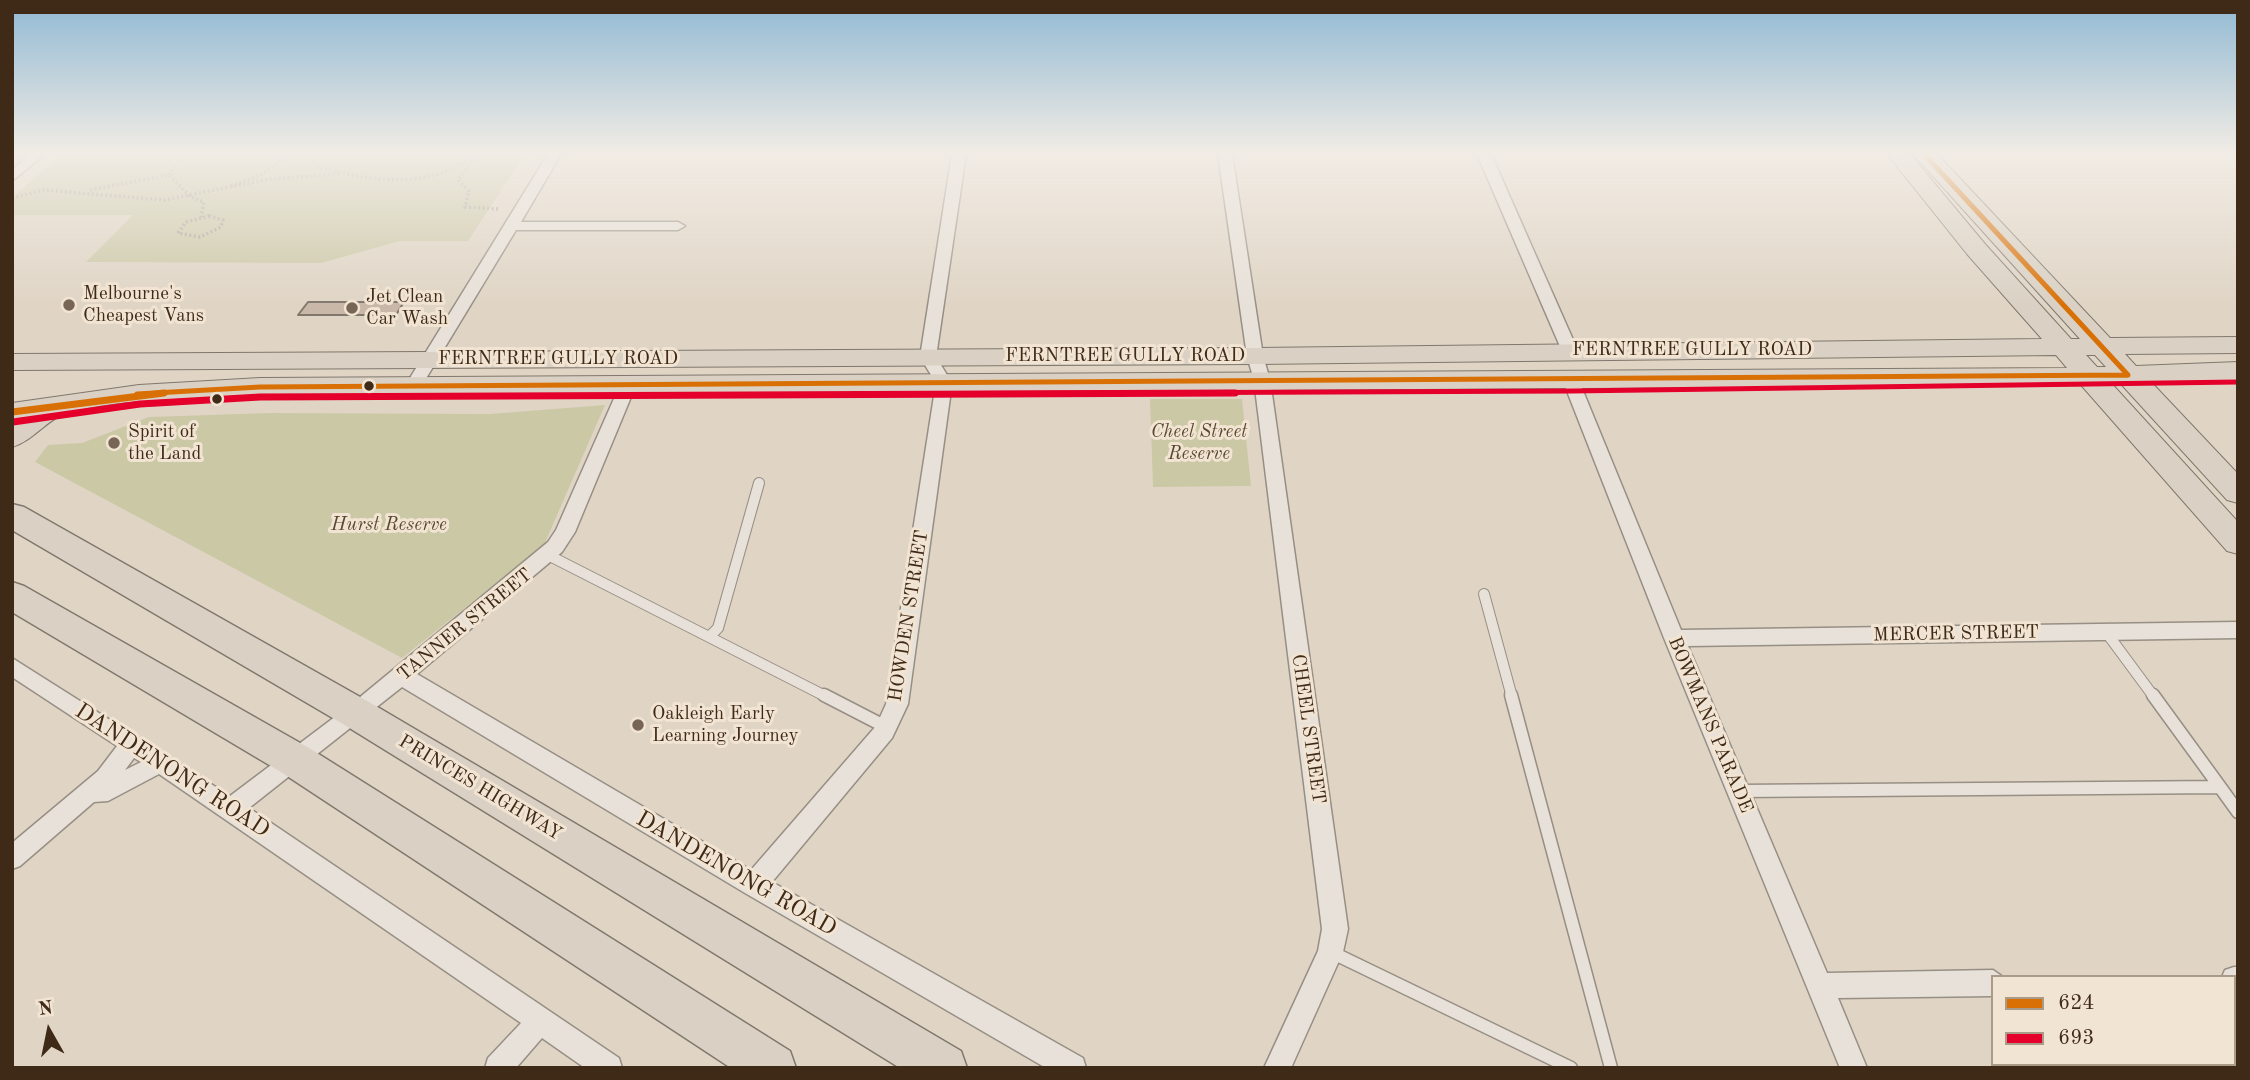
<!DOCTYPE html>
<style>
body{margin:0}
#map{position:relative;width:2250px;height:1080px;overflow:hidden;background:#e0d5c5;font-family:"Old Standard TT",serif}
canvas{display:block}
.frame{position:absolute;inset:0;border:14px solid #3f2a18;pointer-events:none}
.legend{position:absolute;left:1991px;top:975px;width:245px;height:91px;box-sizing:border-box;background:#f2e4d2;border:2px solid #aa9a88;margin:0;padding:9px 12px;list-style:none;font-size:21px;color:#3f2a18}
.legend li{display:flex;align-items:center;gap:14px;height:35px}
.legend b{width:35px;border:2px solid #aa9a88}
.north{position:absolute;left:14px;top:996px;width:70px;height:70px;-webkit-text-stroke:5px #f2e4d2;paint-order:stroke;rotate:351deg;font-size:19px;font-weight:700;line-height:28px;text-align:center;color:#3f2a18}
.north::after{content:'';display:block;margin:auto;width:24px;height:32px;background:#3f2a18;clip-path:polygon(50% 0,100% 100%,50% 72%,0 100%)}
</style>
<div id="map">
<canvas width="2250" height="1080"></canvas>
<div class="frame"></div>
<ul class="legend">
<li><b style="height:9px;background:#d97005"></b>624</li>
<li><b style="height:9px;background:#e4002b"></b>693</li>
</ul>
<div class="north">N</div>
</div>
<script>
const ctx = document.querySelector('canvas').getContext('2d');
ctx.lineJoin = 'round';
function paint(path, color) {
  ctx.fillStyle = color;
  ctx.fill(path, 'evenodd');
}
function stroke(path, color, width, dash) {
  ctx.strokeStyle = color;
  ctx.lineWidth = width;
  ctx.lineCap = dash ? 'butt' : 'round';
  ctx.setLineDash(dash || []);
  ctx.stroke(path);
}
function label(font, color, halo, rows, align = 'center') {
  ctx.font = font + ' "Old Standard TT",serif';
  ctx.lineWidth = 6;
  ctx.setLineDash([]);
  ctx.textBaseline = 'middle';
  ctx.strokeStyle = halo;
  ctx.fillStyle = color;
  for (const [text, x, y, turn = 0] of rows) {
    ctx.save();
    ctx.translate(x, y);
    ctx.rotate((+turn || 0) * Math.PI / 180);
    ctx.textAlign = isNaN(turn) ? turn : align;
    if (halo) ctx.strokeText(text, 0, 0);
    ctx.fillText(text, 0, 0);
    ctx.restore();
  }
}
const green = new Path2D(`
 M61 154H525L468 241H400L321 263 86 262 133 215H12V198Z
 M1150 399H1242L1251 486 1153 487Z
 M605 405 544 545 402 658 35 462 48 445 82 443 149 417 270 413 490 414Z`);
const building = new Path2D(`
 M308 302H404L396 315H298Z`);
const path = new Path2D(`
 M310 154 319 167C357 178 400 185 438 174 451 170 462 163 474 159
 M482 154 474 159 458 180 469 191 465 207 500 209
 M169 175 183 154
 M231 186 259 176 292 154
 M90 190 169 175 191 197 204 202 201 217
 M12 198 43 190 164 200 270 179 339 174
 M209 216 223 220 221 227 200 237 178 233 186 222Z`);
const serviceFar1 = new Path2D(`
 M548 555 827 697
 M1484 594 1512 697
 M2106 632 2154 697
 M709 637 718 628 759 483`);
const service = new Path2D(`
 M824 695 886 727
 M1511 695 1611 1068
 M2153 695 2220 787
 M1740 791 2220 787 2238 812
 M1331 952 1571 1068`);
const minor = new Path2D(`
 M30 154H45L12 181V170Z
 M548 154H561L521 222H678L685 226 678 230H516L419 390H407L405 386Z
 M952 154H966L936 357 952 383 908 704 892 738 772 882 1083 1058 1086 1068H1046L745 893 402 687 249 808 619 1058 622 1068H585L542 1038 516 1068H485L488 1058 521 1023 159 774 108 801 94 802 20 866 12 869V843L98 771 117 746 12 677V658L230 796 348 707 548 542 556 530 620 385 628 380 636 385 575 532 562 552 417 674 751 870 876 726 886 704 936 383 920 357ZM134 758 141 762 125 770Z
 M1218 154H1232L1263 356 1270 380 1348 929 1343 952 1291 1068H1264L1318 951 1322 929 1254 380 1247 356Z
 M1477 154H1491L1578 351 1576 355 1570 356 1562 351Z
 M1571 376 1579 381 1681 630 2238 622V638L1688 646 1827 973 1993 970 2003 977H1993V996L1838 998 1867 1068H1840L1664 638 1563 381Z
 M2234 967H2238V991H2234V977H2222L2225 970Z
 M2139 1064H2166L2167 1068H2140Z`);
const primary = new Path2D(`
 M1887 154H1910L1985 244 2071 339H2080L1913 154H1937L2110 338 2238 337V353L2125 354 2136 366 2238 362V380L2152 383 2238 474V503L2227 500 2121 384H2112L2238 522V554L2227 551 2081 385 260 396C200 399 124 397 67 413 47 419 33 441 12 447V423L16 421H12V403L139 385 260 378 2067 368 2056 355 1255 364 12 370V354L1255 348 2042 339 1967 254ZM2086 355H2095L2106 367H2097Z`);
const trunk = new Path2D(`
 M12 504 24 507 369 702 961 1051 967 1068H900L343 724 12 530Z
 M12 582 24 586 309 748 790 1051 796 1068H731L281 772 12 612Z`);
const bus1Far1 = new Path2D(`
 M1924 154 2128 375
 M137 394 260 387 2128 375`);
const bus1 = new Path2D(`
 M12 412 164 393`);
const bus2Far1 = new Path2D(`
 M853 394 1571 391 2238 382`);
const bus2 = new Path2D(`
 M13 422 140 404 260 397 1235 393`);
const markers = [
 [69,305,7,"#765"],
 [352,308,7,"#765"],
 [369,386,6,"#3f2a18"],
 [217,399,6,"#3f2a18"],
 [114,443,7,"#765"],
 [638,725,7,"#765"]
];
const poiNames = [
 ["Melbourne's",83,294],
 ["Cheapest Vans",83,316],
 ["Jet Clean",366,297],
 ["Car Wash",366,319],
 ["Spirit of",128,432],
 ["the Land",128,454],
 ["Oakleigh Early",652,714],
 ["Learning Journey",652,736]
];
const streetNames = [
 ["FERNTREE GULLY ROAD",1692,350],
 ["FERNTREE GULLY ROAD",1125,356],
 ["FERNTREE GULLY ROAD",558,359],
 ["HOWDEN STREET",909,616,-81],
 ["TANNER STREET",465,625,-39],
 ["MERCER STREET",1956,634,-1],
 ["BOWMANS PARADE",1710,725,67],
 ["CHEEL STREET",1308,729,82],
 ["PRINCES HIGHWAY",480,788,31]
];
const parkNames = [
 ["Cheel Street",1199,432],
 ["Reserve",1199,454],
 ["Hurst Reserve",389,525]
];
const nearStreetnames = [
 ["DANDENONG ROAD",172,771,33],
 ["DANDENONG ROAD",736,874,30]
];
paint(green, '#cbc8a6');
paint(building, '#c9b7a8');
stroke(building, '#80786d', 2);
stroke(serviceFar1, '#978f84', 12);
stroke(service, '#978f84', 15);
stroke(minor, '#978f84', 3);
stroke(primary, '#80786d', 2);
stroke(trunk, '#80786d', 3);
stroke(path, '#a9a29a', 3.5, [2, 2.5]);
stroke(serviceFar1, '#e7e1d9', 10);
stroke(service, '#e7e1d9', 12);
paint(minor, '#e7e1d9');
paint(primary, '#dad1c4');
paint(trunk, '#dad1c4');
stroke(bus1Far1, '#d97005', 5);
stroke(bus1, '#d97005', 7);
stroke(bus2Far1, '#e4002b', 5);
stroke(bus2, '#e4002b', 7);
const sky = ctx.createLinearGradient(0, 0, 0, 306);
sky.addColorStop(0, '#91b9d3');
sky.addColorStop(0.5, '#f1ece5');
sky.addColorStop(1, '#f1ece500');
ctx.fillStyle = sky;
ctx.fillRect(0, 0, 2250, 306);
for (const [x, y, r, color] of markers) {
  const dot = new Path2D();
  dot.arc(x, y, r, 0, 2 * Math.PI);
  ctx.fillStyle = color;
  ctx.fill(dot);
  stroke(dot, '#f2e4d2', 2.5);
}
label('19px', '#3f2a18', '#f2e4d2', poiNames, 'left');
label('19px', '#3f2a18', '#f2e4d2', streetNames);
label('italic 19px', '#58472f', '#f2e4d2', parkNames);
label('23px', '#3f2a18', '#f2e4d2', nearStreetnames);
</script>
